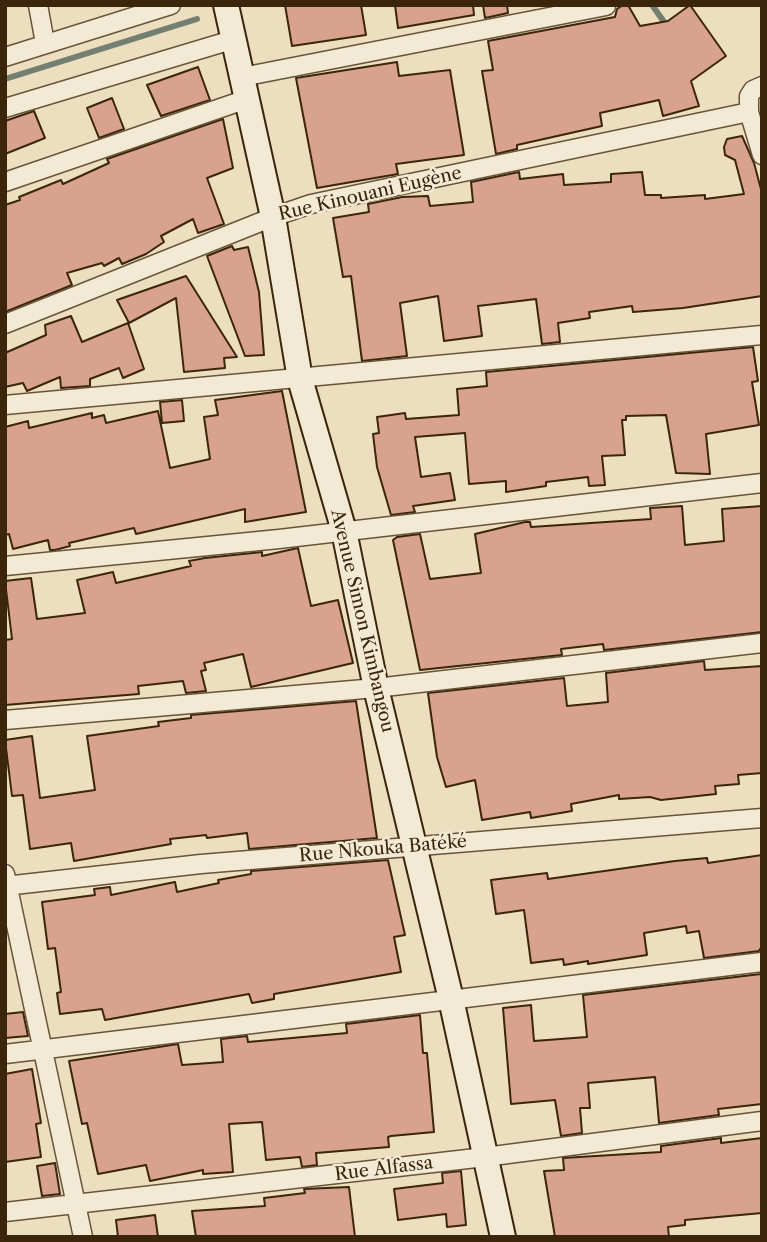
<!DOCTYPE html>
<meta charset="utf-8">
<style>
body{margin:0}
#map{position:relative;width:767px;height:1242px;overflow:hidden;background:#eddebf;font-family:"Libre Caslon Text",serif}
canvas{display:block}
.frame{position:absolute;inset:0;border:7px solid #3b260c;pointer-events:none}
</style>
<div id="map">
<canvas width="767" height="1242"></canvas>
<div class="frame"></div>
</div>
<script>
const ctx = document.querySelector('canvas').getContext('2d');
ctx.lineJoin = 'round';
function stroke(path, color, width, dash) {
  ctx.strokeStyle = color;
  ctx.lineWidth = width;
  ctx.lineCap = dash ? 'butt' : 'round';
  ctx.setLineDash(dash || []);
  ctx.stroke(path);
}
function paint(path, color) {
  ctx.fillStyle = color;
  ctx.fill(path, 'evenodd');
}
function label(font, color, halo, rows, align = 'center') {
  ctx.font = font + ' "Libre Caslon Text",serif';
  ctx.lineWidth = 5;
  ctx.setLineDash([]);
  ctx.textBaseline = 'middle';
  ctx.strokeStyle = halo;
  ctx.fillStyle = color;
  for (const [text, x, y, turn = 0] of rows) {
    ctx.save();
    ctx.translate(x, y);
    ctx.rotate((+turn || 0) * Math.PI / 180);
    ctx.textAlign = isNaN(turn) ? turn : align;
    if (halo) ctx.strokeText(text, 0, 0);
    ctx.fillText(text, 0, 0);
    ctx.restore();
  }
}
const stream = new Path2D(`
 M652 5 667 26
 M5 79 197 19`);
const building = new Path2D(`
 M285 5H361L366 35 292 46Z
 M395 5H473L474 15 398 28Z
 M483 5H507L508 13 485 18Z
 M623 5H628L640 26 668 21 690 5 726 56 691 81 699 106 663 116 659 100 600 113 602 126 517 145V149L496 154 482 71 493 70 488 41 615 17 617 9Z
 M397 62 399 76 450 70 464 155 396 164 398 174 317 188 296 78Z
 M198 67 210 100 161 116 147 85Z
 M112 98 124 129 99 138 87 108Z
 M34 111 45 138 5 154V121Z
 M223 119 233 168 207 178 224 224 198 233 193 219 161 236 164 242 146 254 122 264 119 258 104 266 102 263 67 273 72 285 5 312V205L20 200 19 197 61 180 63 184 109 163 107 159Z
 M742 136 754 163 762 193V296L683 308 633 312 632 306 589 312 590 318 558 323 560 342 542 344 536 299 478 306 482 336 444 341 438 296 400 303 407 356 362 361 351 276 343 277 333 218 369 212 368 204 402 197 428 196 430 206 473 202 471 182 519 172 520 179 563 174 564 185 611 182V174L642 172 645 195H661V198L705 195V199L744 194 735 160 725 155 724 147 727 139Z
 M232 246 234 250 248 247 259 292 264 355 245 356 207 256Z
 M186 276 237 357 224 358 225 368 184 372 176 298 129 323 117 300Z
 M71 316 82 342 128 323 144 369 123 378 119 368 90 379V386L61 388 60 377 27 391 23 383 5 387V353L46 335 45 325Z
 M753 347 758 381 752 382 759 425 706 434 710 474 676 473 666 415 626 416V420H622L625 455 602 456 605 485 589 486 588 477 546 482V486L506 492V481L469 484 465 433 415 437 421 477 450 473 455 500 413 506 415 512 391 515 377 467 373 434 379 433 377 417 405 413 406 419 459 415 457 389 487 386 486 372Z
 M282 391 306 512 245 522V509L136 534 134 528 69 543 70 546 55 550H50L48 540 13 549 9 534 5 535V427L28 421 29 428 92 413V418L104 415 106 423 158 411 170 468 210 459 204 417 218 415 215 400Z
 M182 400 184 421 162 423 160 402Z
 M682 506 685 545 724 541 722 509 762 506V632L604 650 603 644 561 649 562 655 420 670 393 540 397 537 420 534 430 579 481 573 475 534 525 522H530L531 527 651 519 650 508Z
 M298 548 311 606 338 600 353 663 251 687 243 654 204 663 206 670 201 671 206 691 186 693 183 681 138 686 139 694 5 705V640L12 639 5 581 31 578 37 619 85 613 77 580 113 572 116 583 191 566 189 561 205 558 262 552V556Z
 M704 661 705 670 762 666V773L738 775 739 784 715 786 716 794 661 800 650 797 619 799V795L571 804 572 811 531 818 530 812 482 820 475 780 446 787 437 757 428 693 564 678 567 706 608 702 606 673Z
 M356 701 377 838 249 849 247 833 207 838 206 835 170 839 171 844 74 861 71 843 30 849 23 795 12 796 5 740 32 736 40 798 95 790 87 736 159 726 158 722 191 718V715Z
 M762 855V946L759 951 704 958 699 931 687 933 686 926 644 933 647 955 588 964V961L564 965 563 959 531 963 524 910 496 914 491 880 547 873 548 879 675 861 707 858 708 863Z
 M388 860 405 935 394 937 401 972 274 994V999L252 1003 249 994 105 1020 102 1009 60 1014 57 993 61 992 55 948 48 949 42 902 95 895 94 889 110 887 111 895 175 882 177 892 219 883 218 880 251 874V871Z
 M761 974 762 1104 718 1109 719 1115 659 1123 655 1077 588 1083 590 1108H580L582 1133 561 1136 555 1100 511 1104 503 1008 531 1005 534 1041 587 1037 583 995Z
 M23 1012 28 1036 5 1038V1014Z
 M420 1015 423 1053H427L434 1132 391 1136 388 1137 389 1147 316 1153 317 1165 302 1167 300 1157 266 1160 262 1122 229 1124 233 1172 203 1174V1170L150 1181 146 1165 98 1174 87 1123 82 1124 69 1061 178 1044 182 1065 223 1062 221 1039 247 1036 248 1042 347 1033 346 1024Z
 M32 1069 41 1123 36 1124 41 1157 5 1162V1074Z
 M721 1138V1143L762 1138V1213L685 1220V1225L668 1227 669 1237H555L544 1171 564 1170 563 1158 661 1152V1146Z
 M55 1163 60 1194 42 1196 37 1166Z
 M461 1171 466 1225 447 1227 446 1214 398 1220 394 1189 443 1183 442 1173Z
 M349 1187 355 1237H196L192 1211 265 1206 264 1198 305 1193 304 1189Z
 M155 1215 158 1237H118L116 1220Z`);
const street = new Path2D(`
 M38 5 45 43
 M5 57 171 5
 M242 77 606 6
 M762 86 753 90 749 96V112L762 155
 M5 108 235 39
 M5 182 247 99
 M5 324 273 217 311 204 749 112
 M5 405 762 335
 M5 566 279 539 762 483
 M5 720 376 688 762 643
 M5 874 83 1237
 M5 886 201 864 762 818
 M5 1054 762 962
 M5 1212 485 1157 762 1121`);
const secondary = new Path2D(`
 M226 5 273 217 300 379 344 531 376 688 451 999 503 1237`);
const streetNames = [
 ["Rue Kinouani Eugène",370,194,-13],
 ["Avenue Simon Kimbangou",362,621,77],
 ["Rue Nkouka Batéké",383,849,-5],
 ["Rue Alfassa",384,1169,-7]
];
stroke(stream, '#738071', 6);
paint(building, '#d8a28f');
stroke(building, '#3b260c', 2);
stroke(street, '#685439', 21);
stroke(secondary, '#3b260c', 28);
stroke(street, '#f3ead5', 18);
stroke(secondary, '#f3ead5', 24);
label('18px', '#3b260c', '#f3ead5', streetNames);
</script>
